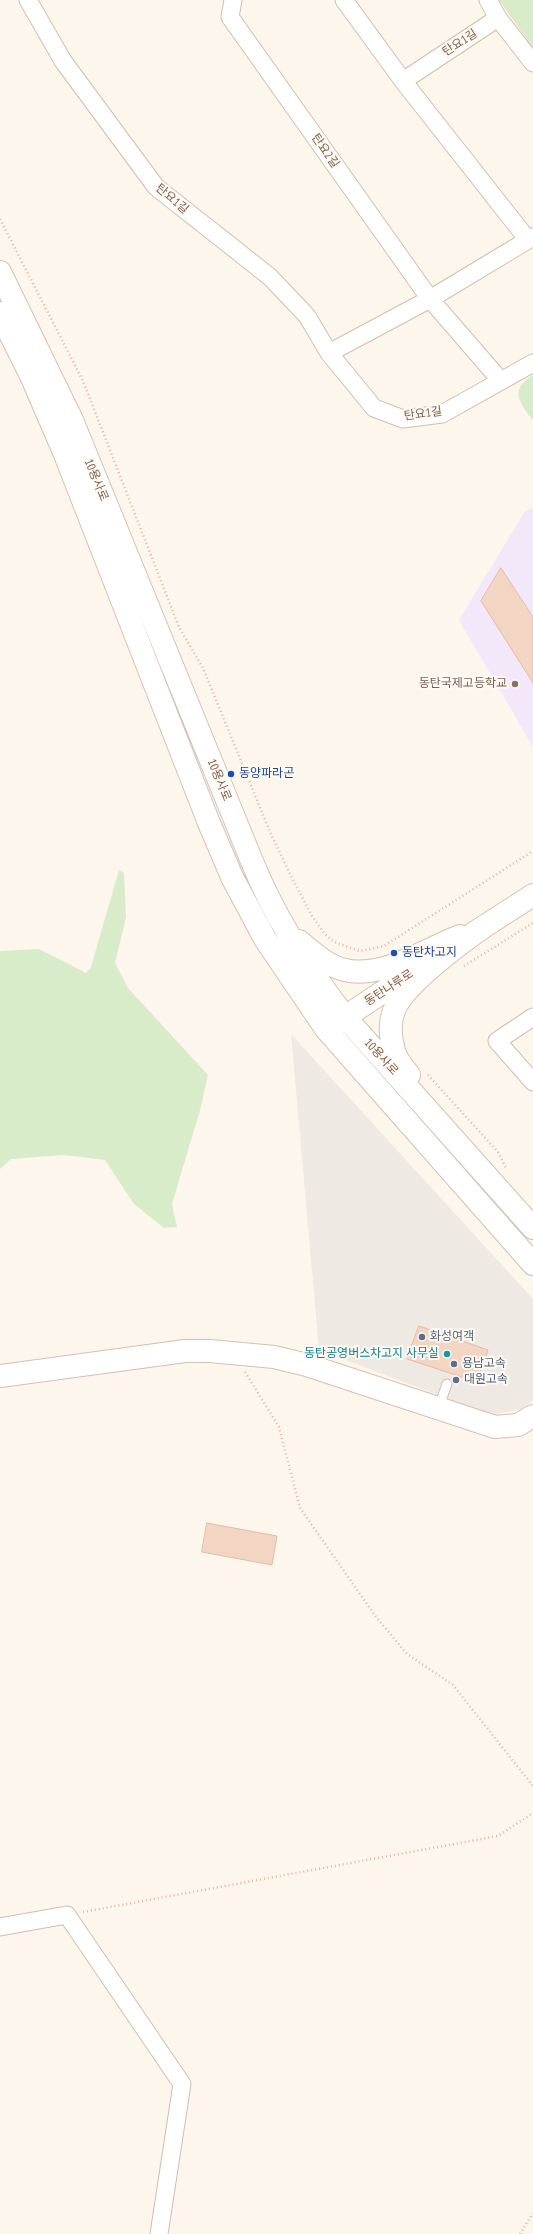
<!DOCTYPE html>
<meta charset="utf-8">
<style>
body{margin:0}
canvas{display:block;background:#fdf6ec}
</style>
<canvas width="533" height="2234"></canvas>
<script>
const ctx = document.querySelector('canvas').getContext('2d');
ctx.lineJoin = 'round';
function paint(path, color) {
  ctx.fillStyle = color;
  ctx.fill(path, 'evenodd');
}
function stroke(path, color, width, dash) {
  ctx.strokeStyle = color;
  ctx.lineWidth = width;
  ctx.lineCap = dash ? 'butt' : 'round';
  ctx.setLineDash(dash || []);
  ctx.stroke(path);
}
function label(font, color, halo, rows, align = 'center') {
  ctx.font = font + ' "PT Sans Narrow","Noto Sans KR",sans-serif';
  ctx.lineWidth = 4;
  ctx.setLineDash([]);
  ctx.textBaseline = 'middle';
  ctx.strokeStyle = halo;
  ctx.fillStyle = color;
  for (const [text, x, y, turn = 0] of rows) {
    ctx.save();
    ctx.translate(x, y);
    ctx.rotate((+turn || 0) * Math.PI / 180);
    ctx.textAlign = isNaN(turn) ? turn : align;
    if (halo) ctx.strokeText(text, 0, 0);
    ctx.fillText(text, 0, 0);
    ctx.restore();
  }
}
const industrial = new Path2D(`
 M291 1034 533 1299V1400L523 1409 491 1415 319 1350Z`);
const education = new Path2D(`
 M533 508V747L459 620 525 511Z`);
const green = new Path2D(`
 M499 0H533V48Z
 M533 375V421C520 402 508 391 533 375Z
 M119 870 124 873 126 917 115 963 128 988 208 1075 200 1110 172 1204 177 1227 164 1228 134 1204 105 1160 64 1155 11 1159 0 1169V951L39 949 86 973 91 967Z`);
const building = new Path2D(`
 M501 568 533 617V683L481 601Z
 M419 1326 488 1350 477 1382 407 1359Z
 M207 1523 277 1536 272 1565 202 1552Z`);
const path = new Path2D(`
 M0 219 83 381 179 627 203 668 270 832 292 878 312 916 324 933 334 942 360 951 384 946 533 851
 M464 966 533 923
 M428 1075 498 1152 506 1168
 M245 1372 279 1427 300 1508 376 1617 407 1654 453 1685 533 1786
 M83 1912 498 1836 533 1813
 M520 2234 533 2213`);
const lane = new Path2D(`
 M438 1409 447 1384`);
const street = new Path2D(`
 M28 0 63 61 156 187 270 277 307 316 329 353 374 408 403 419 442 414 533 363
 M233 0 230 17 430 299 501 381
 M344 0 403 81 528 240
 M488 0 498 18 533 63
 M403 81 498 18
 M329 353 430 299 533 237
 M533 1017 497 1041 533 1082
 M0 1927 67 1915 182 2084 159 2234`);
const secondary = new Path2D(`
 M0 272 72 420 251 859C274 916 307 968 345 1017L533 1228
 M0 313 32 378 64 452 209 823 232 877 265 939 326 1029 533 1264
 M474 933 533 895
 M299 941C312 952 327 966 345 970 382 979 426 949 460 936
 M333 1025 416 970
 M409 1075C404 1068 396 1059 394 1051 390 1037 389 1020 396 1006 409 981 462 942 485 926
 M0 1376 185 1351H210L274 1357 307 1365 495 1427 518 1425 533 1416`);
const markers = [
 [515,684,4,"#8d6e63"],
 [231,774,4,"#1a4fb4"],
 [394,953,4,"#1a4fb4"],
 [422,1337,4,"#5c6f8a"],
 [447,1354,4,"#0f9aa8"],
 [454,1364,4,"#5c6f8a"],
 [456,1380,4,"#5c6f8a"]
];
const streetNames = [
 ["탄요1길",460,43,-33],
 ["탄요2길",325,151,55],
 ["탄요1길",172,199,40],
 ["탄요1길",423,414,-8],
 ["10용사로",96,480,68],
 ["10용사로",219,780,68],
 ["동탄나루로",389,988,-33],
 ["10용사로",381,1057,48]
];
const educationNames = [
 ["동탄국제고등학교",507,684]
];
const transitNames = [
 ["동양파라곤",239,774],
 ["동탄차고지",402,953]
];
const serviceNames = [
 ["화성여객",430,1337],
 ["용남고속",462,1364],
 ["대원고속",464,1380]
];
const cultureNames = [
 ["동탄공영버스차고지 사무실",439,1354]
];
paint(industrial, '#efe9e4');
paint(education, '#f3e8fa');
paint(green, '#d8ecc9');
paint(building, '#f3d5c3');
stroke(building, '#e6bba3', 1);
stroke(lane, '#d1beb0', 11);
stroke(street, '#d1beb0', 19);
stroke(secondary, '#d6c0b0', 24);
stroke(path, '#d9b8a5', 2.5, [1, 3]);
stroke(lane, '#fff', 9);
stroke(street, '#fff', 17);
stroke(secondary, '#fff', 22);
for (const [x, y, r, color] of markers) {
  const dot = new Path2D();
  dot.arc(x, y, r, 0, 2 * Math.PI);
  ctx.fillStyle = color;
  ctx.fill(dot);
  stroke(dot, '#fffaf3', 1.5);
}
label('12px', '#7a5c4d', '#fffaf3', streetNames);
label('12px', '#785e54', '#fffaf3', educationNames, 'right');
label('12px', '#164399', '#fffaf3', transitNames, 'left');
label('12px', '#4e5e75', '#fffaf3', serviceNames, 'left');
label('12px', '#0d838f', '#fffaf3', cultureNames, 'right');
</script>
